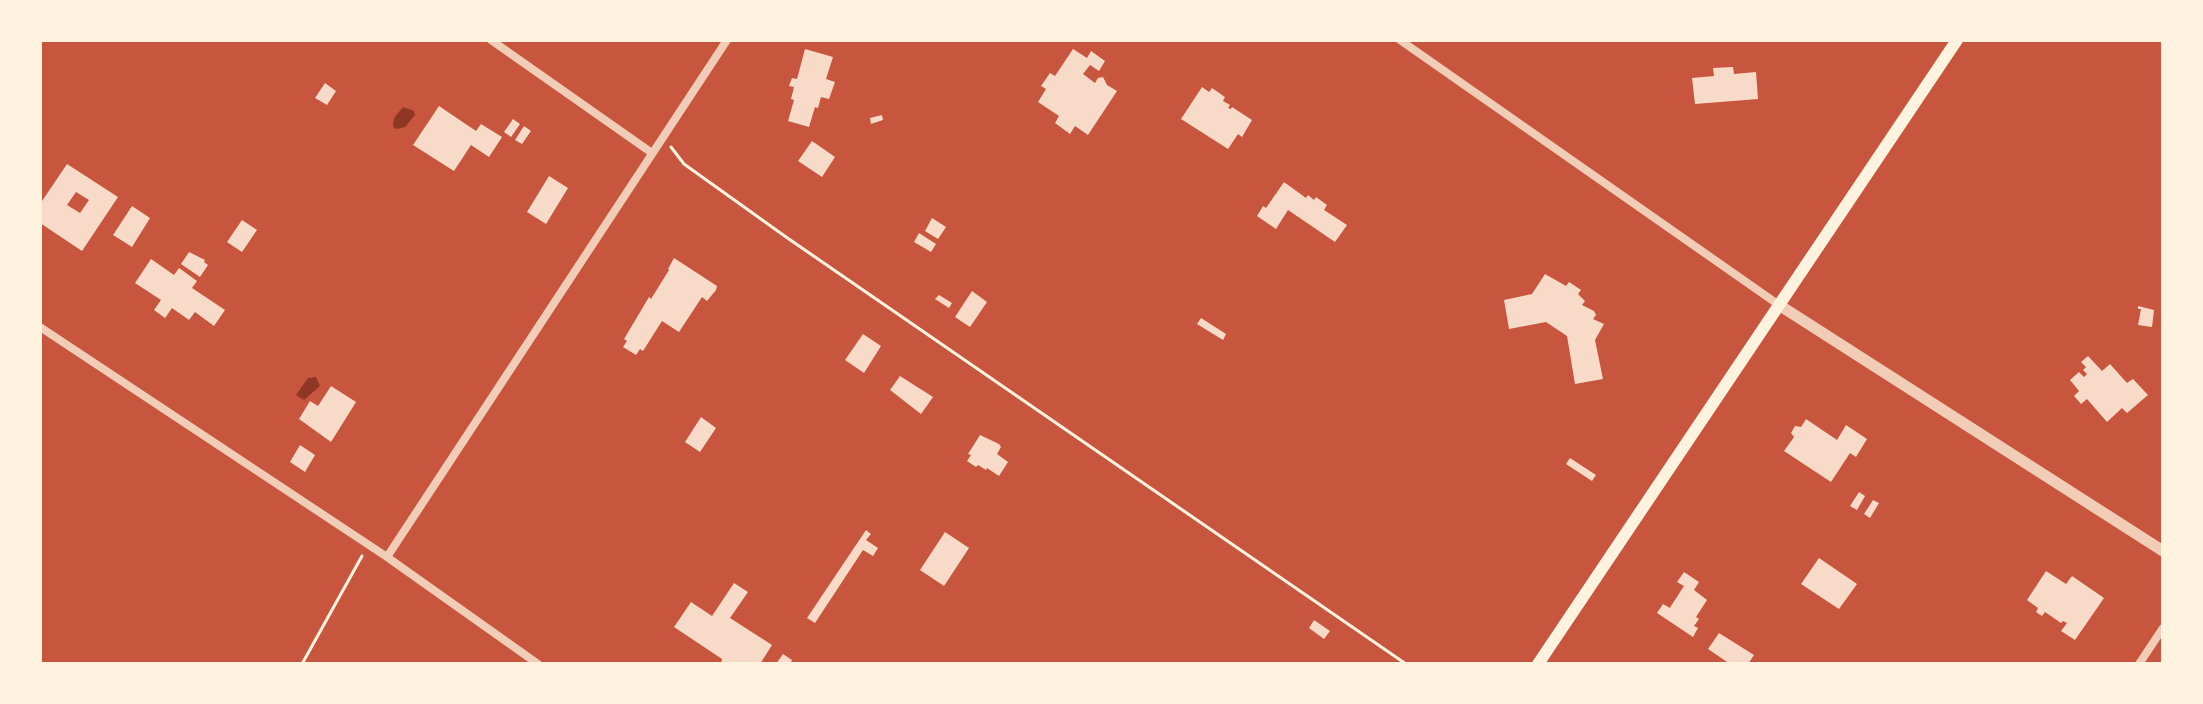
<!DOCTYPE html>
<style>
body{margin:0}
#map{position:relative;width:2203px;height:704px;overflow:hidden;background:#c8553d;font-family:"Noto Sans",sans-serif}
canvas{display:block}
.frame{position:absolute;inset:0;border:42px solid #fff3e0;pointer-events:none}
</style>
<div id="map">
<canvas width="2203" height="704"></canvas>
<div class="frame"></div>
</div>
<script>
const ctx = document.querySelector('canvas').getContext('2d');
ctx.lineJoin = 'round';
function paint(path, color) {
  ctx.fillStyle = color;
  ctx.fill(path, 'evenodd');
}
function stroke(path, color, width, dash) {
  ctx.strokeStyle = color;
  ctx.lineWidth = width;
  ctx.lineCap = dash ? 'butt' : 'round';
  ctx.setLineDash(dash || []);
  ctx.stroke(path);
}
const water = new Path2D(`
 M403 107 414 111 415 115 405 127 397 129 393 127 394 118Z
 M316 377 320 386 304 400 296 395 308 378Z`);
const building = new Path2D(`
 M805 49 833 57 826 79 835 82 829 99 821 97 818 108 815 107 809 127 788 121 794 100 791 99 794 87 789 86 792 78 797 79Z
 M1073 49 1087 58 1091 51 1105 61 1099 71 1090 65 1083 74 1095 83 1098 78 1103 77 1107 85 1117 91 1088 135 1075 126 1070 134 1055 123 1059 116 1038 102 1046 89 1041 86 1050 73 1055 76Z
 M1733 67 1734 74 1756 72 1758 99 1695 104 1692 78 1714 76 1713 68Z
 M325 83 336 91 327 105 315 98Z
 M1202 87 1209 92 1212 88 1225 97 1223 101 1230 105 1228 108 1231 109 1232 107 1252 120 1242 137 1238 134 1228 149 1181 119Z
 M439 106 476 131 481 124 502 137 489 157 471 145 454 171 413 145Z
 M882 115 883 120 871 124 870 118Z
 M513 119 520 124 511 137 504 132Z
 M524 126 531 131 522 144 515 140Z
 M812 141 835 157 822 177 798 161Z
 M67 164 118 197 82 251 40 223V204ZM76 192 89 200 80 213 67 205Z
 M549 176 568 188 546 224 527 212Z
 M1284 182 1306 198 1308 195 1314 200 1316 197 1327 205 1324 210 1347 225 1335 242 1288 210 1276 229 1257 216 1263 206 1266 208Z
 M132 206 150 218 132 247 113 235Z
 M932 218 946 227 938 239 925 231Z
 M242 220 257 230 242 252 227 242Z
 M919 233 936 244 931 252 914 242Z
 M189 252 205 260 204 262 208 265 200 277 181 264Z
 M674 258 717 286 716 290 707 301 702 297 679 332 662 321 643 351 640 349 636 355 623 347 627 341 624 339 649 297 651 299 669 270 668 269Z
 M151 259 174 275 179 268 197 281 192 288 225 310 214 326 195 312 189 320 172 308 165 318 154 310 161 300 135 283Z
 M1545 274 1566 286 1569 282 1581 290 1578 294 1585 301 1582 305 1594 311 1596 315 1593 319 1604 324 1595 340 1603 379 1575 384 1567 336 1546 322 1509 329 1504 300 1532 294Z
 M972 291 987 302 970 327 955 317Z
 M939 295 952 303 949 308 935 299Z
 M2138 306 2154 310 2152 327 2138 325 2141 309H2138Z
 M1201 318 1226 334 1223 340 1197 324Z
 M863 334 881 346 864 373 845 360Z
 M2088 356 2102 371 2110 364 2127 383 2133 379 2148 395 2127 413 2122 408 2107 422 2087 399 2081 404 2074 396 2079 391 2070 380 2079 372 2084 377 2087 374 2083 370 2086 367 2081 362Z
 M900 376 933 397 921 414 890 390Z
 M331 386 356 402 331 442 299 419 310 401 318 406Z
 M701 417 716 428 700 452 685 442Z
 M1806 419 1837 440 1846 425 1867 439 1856 457 1850 453 1831 482 1784 451 1794 437 1791 433 1795 426 1801 427Z
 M980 435 999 444 1001 447 997 454 1008 462 999 476 987 468 986 470 978 465 976 467 967 461 971 455 968 454Z
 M300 445 315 455 305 472 290 462Z
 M1570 458 1596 475 1592 481 1566 464Z
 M1859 492 1865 496 1857 510 1850 506Z
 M1873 500 1879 503 1870 518 1864 514Z
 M866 530 871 534 866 540 878 548 873 556 863 550 815 623 807 618Z
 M945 532 969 548 944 586 920 570Z
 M1819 558 1857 584 1839 609 1801 584Z
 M2046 571 2066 584 2072 576 2104 598 2075 640 2061 631 2067 623 2063 621 2061 623 2045 612 2042 616 2036 612 2038 608 2027 600Z
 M1684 572 1699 582 1694 590 1707 600 1696 617 1699 619 1694 626 1698 628 1693 637 1657 613 1663 604 1670 608 1671 606 1684 586 1677 582Z
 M734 583 748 592 730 618 772 645 760 664H721L722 659 674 627 691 602 712 616Z
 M1314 620 1330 631 1324 639 1309 628Z
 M1719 633 1754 655 1748 664H1730L1708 649Z
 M783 654 792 660 790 664H776Z`);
const path = new Path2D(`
 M671 147 684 164 786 237 1406 664
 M302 664 362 556`);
const minor = new Path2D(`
 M491 40 652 153
 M1400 40 1779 305
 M40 327 387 557 538 664
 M387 557 727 40
 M2139 664 2163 628`);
const tertiary = new Path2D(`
 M1779 305 2163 551`);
const secondary = new Path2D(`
 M1538 664 1957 40`);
paint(water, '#8f3625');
paint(building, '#f7dbc8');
stroke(path, '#fff3e0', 3);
stroke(minor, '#f1ccb7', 8);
stroke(tertiary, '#f1ccb7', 11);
stroke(secondary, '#fff3e0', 12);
</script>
